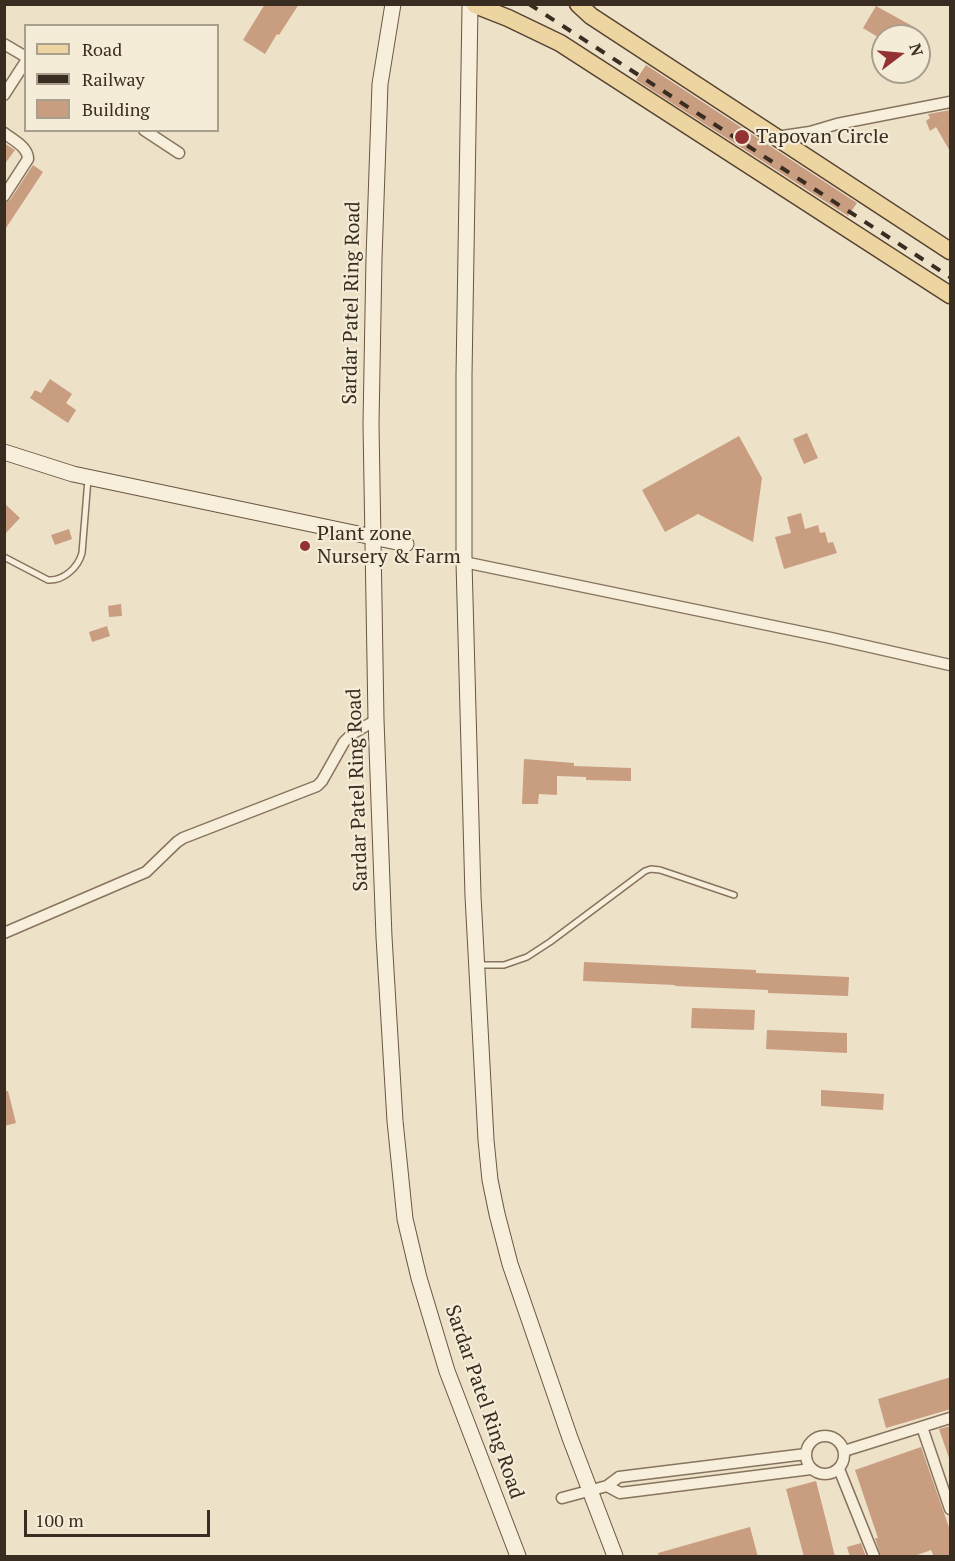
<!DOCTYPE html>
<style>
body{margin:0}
#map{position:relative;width:955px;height:1561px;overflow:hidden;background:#ede1c8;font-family:"PT Serif",serif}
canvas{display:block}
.frame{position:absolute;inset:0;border:6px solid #392c21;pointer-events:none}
.legend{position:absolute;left:24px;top:24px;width:195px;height:108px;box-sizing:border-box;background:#f4ecd7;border:2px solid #a99f8e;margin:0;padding:8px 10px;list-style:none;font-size:18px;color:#392c21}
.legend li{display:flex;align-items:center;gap:12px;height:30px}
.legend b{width:30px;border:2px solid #a99f8e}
.north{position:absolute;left:871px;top:24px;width:60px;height:60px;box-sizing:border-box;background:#f4ecd7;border:2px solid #a99f8e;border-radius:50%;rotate:74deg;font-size:16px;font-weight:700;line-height:24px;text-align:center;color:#392c21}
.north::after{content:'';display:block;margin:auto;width:21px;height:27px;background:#943132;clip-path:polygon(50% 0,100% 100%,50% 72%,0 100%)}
.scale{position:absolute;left:24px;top:1510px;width:186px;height:27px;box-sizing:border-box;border:3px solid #392c21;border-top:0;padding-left:8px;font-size:18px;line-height:21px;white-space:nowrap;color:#392c21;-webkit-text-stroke:4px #f4ecd7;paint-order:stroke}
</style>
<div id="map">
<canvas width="955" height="1561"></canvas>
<div class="frame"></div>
<ul class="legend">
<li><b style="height:8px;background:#edd5a2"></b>Road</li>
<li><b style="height:8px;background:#392c21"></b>Railway</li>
<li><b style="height:16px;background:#c99d80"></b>Building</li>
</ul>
<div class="north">N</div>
<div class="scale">100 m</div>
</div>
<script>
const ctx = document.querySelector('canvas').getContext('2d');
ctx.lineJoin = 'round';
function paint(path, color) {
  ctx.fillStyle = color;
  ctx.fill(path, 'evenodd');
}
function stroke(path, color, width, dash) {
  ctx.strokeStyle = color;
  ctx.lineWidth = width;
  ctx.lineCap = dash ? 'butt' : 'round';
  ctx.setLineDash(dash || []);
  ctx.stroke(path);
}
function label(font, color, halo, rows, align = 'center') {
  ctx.font = font + ' "PT Serif",serif';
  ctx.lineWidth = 4.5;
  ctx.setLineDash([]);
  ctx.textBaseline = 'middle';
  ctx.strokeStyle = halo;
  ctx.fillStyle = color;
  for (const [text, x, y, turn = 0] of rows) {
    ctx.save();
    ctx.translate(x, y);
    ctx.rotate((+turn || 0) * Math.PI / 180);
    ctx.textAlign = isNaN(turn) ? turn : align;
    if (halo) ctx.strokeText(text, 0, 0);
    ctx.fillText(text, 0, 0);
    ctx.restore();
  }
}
const building = new Path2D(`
 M265 4H299L279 35 277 34 265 54 243 40Z
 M876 6 914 27 908 36H876L863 28Z
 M646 65 857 203 848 216 636 80Z
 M951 110V153L936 127 930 131 926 121 930 118 928 114Z
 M4 143 15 150 4 165Z
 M33 165 43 172 4 231V203L10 200Z
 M50 379 72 394 66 403 76 410 68 423 30 398 35 390 41 393Z
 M807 433 818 458 804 464 793 439Z
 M739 436 762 478 753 542 698 514 665 532 642 490Z
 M4 503 20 518 4 535Z
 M801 513 805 529 818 525 820 533 825 532 828 543 833 542 837 553 784 569 775 537 791 533 787 517Z
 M69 529 72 539 55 545 51 535Z
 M121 604 122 616 109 617 108 606Z
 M107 626 110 636 92 642 89 632Z
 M524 759 574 763V766L631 768V781L586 780V777L557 776V795L539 794 538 804H522Z
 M584 962 756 970V973L849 977 848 996 768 993V990L675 986V985L583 981Z
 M692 1008 755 1010 754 1030 691 1028Z
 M767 1030 847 1033V1053L766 1049Z
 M821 1090 884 1094 883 1110 821 1106Z
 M4 1091H8L16 1123 4 1126Z
 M951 1377V1409L886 1428 878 1399Z
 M951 1426V1458H949L939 1429Z
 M921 1447 951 1533V1557H934L931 1550 912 1557H881L875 1538H878L855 1470Z
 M816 1481 829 1532 835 1557H804L786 1489Z
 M750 1527 758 1557H659L658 1553Z
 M861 1543 866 1557H850L847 1547Z`);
const lane = new Path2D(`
 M4 557 48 580C63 581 78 568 82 553L88 479
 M479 965H504L527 957 550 942 645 871 651 869 660 870 734 895`);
const street = new Path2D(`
 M4 44 26 57
 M4 95 26 61
 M144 130 179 153
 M4 133C13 140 28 147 28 159L4 196
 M776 137 810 132 837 124 950 102
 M464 562 831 638 950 665
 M4 933 146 872 177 842 183 838 317 786 322 781 344 742 352 734 376 720
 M922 1427 950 1509
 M806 1455a19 19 0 1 1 38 0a19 19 0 1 1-38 0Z
 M844 1451 950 1418
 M839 1469 874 1556
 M607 1486 620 1493 811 1469
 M562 1498 607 1486 619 1477 806 1454`);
const secondary = new Path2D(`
 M393 4 380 84 374 258 371 424 376 720 384 937 395 1121 405 1219 419 1278 447 1371 518 1556
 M470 7 464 375V562L473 896 486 1140 490 1180 497 1214 510 1264 570 1438 615 1556
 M4 452 73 474 406 544`);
const primary = new Path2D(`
 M578 4 591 16 950 251
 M475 5 508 18 560 43 950 295`);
const rail = new Path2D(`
 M529 4 950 277`);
const markers = [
 [742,137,8,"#943132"],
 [305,546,6,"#943132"]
];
const poiNames = [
 ["Tapovan Circle",756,137],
 ["Plant zone",317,534],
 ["Nursery & Farm",317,557]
];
const streetNames = [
 ["Sardar Patel Ring Road",352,303,-89],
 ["Sardar Patel Ring Road",358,790,-92],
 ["Sardar Patel Ring Road",484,1402,71]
];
paint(building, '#c99d80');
stroke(lane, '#88745e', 8);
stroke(street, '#88745e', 13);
stroke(secondary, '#6a5541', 17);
stroke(primary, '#564231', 19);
stroke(lane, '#f7efdb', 5);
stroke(street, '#f7efdb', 10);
stroke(secondary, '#f7efdb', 15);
stroke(primary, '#edd5a2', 16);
stroke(rail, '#392c21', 4, [10, 10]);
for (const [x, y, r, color] of markers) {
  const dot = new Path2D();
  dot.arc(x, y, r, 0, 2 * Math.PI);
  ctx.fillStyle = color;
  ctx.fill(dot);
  stroke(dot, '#f4ecd7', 2);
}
label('20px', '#392c21', '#f4ecd7', poiNames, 'left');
label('20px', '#392c21', '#f4ecd7', streetNames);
</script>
